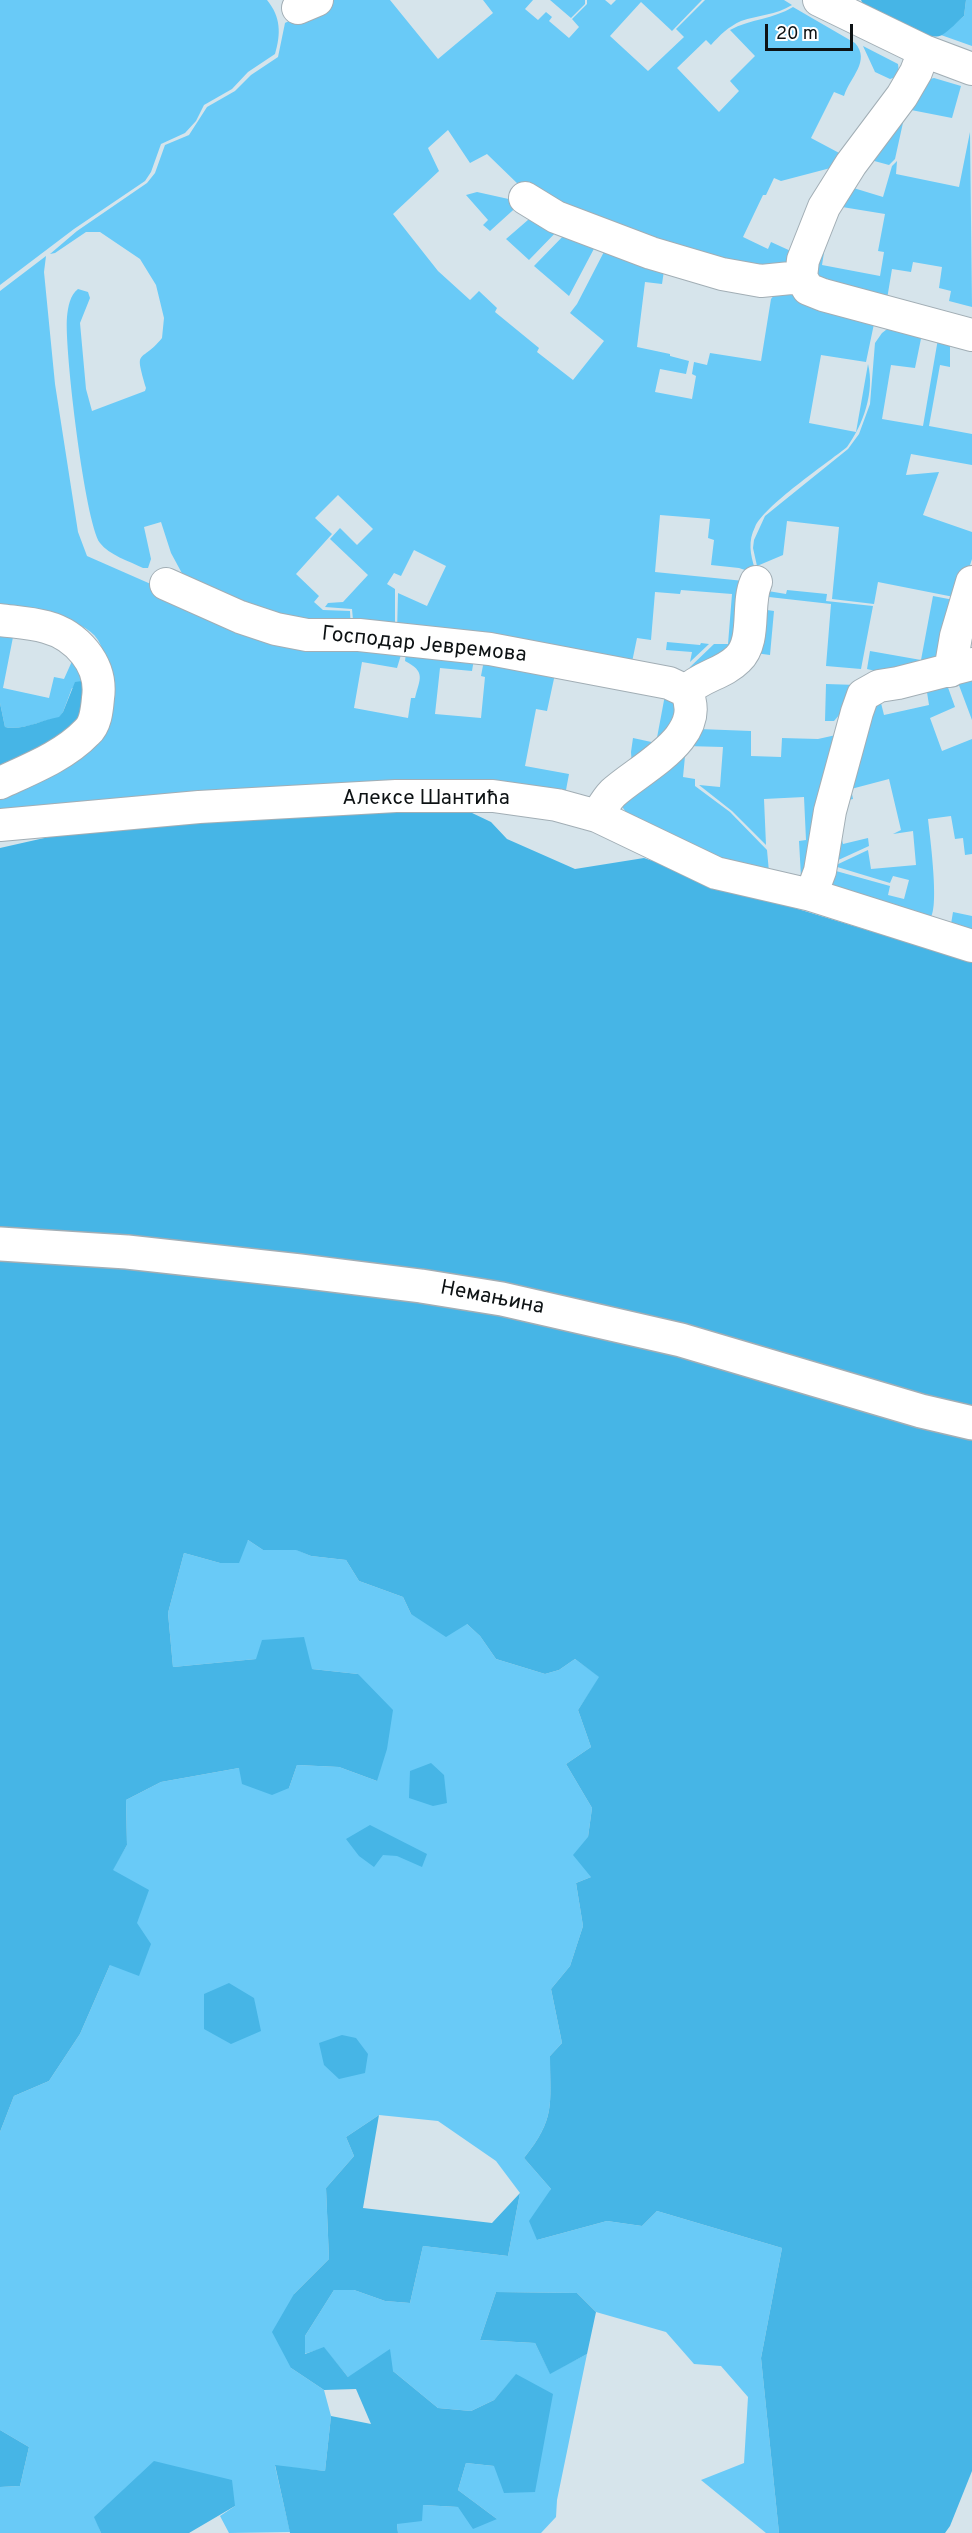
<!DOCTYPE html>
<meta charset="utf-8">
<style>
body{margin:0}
#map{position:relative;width:972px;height:2533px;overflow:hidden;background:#d6e4eb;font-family:Overpass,sans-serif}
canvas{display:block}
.scale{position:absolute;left:765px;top:24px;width:88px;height:27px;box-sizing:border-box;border:3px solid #0d1214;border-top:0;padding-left:8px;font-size:18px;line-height:21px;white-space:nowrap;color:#0d1214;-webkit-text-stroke:4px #fff;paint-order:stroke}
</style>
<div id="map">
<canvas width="972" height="2533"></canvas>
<div class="scale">20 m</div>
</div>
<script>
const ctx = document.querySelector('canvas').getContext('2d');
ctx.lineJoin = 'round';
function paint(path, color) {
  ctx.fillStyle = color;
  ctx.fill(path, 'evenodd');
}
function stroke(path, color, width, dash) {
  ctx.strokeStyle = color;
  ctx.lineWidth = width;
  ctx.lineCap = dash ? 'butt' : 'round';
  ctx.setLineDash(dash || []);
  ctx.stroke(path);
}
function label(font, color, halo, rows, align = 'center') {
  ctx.font = font + ' Overpass,sans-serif';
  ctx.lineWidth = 6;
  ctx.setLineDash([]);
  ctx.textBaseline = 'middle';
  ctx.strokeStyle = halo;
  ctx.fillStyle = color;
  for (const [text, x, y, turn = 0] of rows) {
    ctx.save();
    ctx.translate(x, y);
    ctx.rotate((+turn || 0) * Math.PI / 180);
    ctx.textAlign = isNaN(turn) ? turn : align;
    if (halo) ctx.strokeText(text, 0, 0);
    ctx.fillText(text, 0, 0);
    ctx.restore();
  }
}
const green = new Path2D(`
 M0 0H267C281 17 281 34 275 54L248 72 232 89 204 105 196 121 185 133 161 144 151 172 145 181 74 229 0 285Z
 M329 0H390L438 59 493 13 483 0H533L525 9 538 20 546 12 552 17 549 21 569 38 579 27 572 19 587 4V0H605L611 5 616 0H702L672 31 641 2 610 36 648 71 684 37 676 29 705 0H784L792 5C776 15 758 15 741 21 728 27 720 35 711 45L706 40 677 68 719 112 739 91 730 81 755 56 730 30C750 19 774 19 793 7L855 43C871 61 850 77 844 96L834 92 811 138 843 155 842 165 781 181 774 178 766 195H763L743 237 768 249 771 242 793 252 790 267 730 268 521 187 487 154 470 163 448 130 428 148 439 171 393 214 438 271 470 300 479 291 497 308 495 312 539 348 537 352 573 380 604 341 570 313 577 304 607 246 665 264 662 284 645 282 637 347 670 354V356L689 361 686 374 660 369 655 392 692 399 696 376 692 374 694 362 707 365 710 353 761 361 771 299 775 294 789 293 875 319 866 362 821 355 809 423 856 432 868 364C875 392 863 425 847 447 826 464 764 506 755 527 748 541 750 554 755 569L751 572 739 568 711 565 714 540 708 538 710 519 660 515 655 572 744 581 731 651 689 668 714 644H728L732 594 681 590 680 594 655 592 651 640 637 638 631 667 397 633 398 593 427 606 446 566 414 550 401 576 394 573 387 584 395 589V633L354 631 352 609 325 607 328 603 343 602 368 575 330 539 340 528 357 545 373 529 338 495 315 518 332 534 296 574 319 596 314 602 323 610 350 611 351 631H307L184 577 171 553 161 522 144 527 151 559 148 568H143C129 561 109 555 100 543 85 523 64 347 67 317 68 307 70 295 78 289L88 292 90 298 80 323 86 389 92 411 145 391 146 388C134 346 140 365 162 338L164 318 156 285 140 259 100 232H86L55 253 50 254 77 231 147 183 155 173 165 145 189 135 207 107 235 91 251 75 278 57 285 23Z
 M550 0H585V4L571 18Z
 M966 0H972V46L941 35 964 16Z
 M863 46 898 64 899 73 896 77 890 79 875 72Z
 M934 78 961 86 952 118 906 109 895 159 889 165 867 159 926 80Z
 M970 132 972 307 949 301 951 291 939 288 942 267 913 262 911 272 892 269 886 305 814 279 822 238 826 240 822 265 880 276 884 252 878 251 885 214 836 206 847 186 883 197 892 166 897 161 896 174 959 187Z
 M477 192 522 202 490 231 483 225 488 220 466 195Z
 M536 213 562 226 529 260 506 239Z
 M569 230 597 243 569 296 534 266Z
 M46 256 44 272 55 384 78 532 87 556 260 632 281 638 404 645 397 668 362 662 354 708 408 718 411 698H415C420 678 426 672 405 661L407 645 475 653 472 671 440 668 435 714 481 718 485 677 481 676 485 655 671 693C700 717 657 760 632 767L631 752 633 738 656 743 665 695 555 674 547 711 536 709 525 766 569 774 566 790C377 779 188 797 0 814V791C24 779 79 756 95 736 107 722 110 697 108 680 106 666 105 652 98 640 83 615 26 614 0 610V291Z
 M895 323 923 329 915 368 891 365 882 419 923 426 939 333 950 336V367L940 365 929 426 972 434V465L911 454 906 475 939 472 923 515 972 532V559L959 598 878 582 874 604 832 599 839 527 787 521 783 555 757 566 753 548 754 540 765 516 848 449 859 434 870 404 875 343 882 333Z
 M762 590 786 594 787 590 827 594 826 601 873 606 861 669 826 666 831 604 760 596Z
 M933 596 959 601 942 662 884 673 867 669 870 651 921 660Z
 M760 609 774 611 770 655 755 653Z
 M0 626 14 632 3 688 49 698 54 677 64 679 77 650 92 689 72 688 63 712 59 718C41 720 24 731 5 727L0 703Z
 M667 642 700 645 701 643 709 644 690 662 692 652 666 650Z
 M972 677V720L957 680Z
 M946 682 955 707 930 718 942 751 972 739V854L965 855 963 838 955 839 951 816 928 819C930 837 939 904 931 917L829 885 836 871 890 886 888 895 904 899 909 880 893 876 890 883 834 866 868 850 871 869 916 865 913 831 893 834 901 830 889 779 851 789 853 799 843 801 863 724 880 699 884 715 929 705 926 686Z
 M826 684 857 685 852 700 834 721H825Z
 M699 729 751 731V756L781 757 782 738 818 739 836 735 813 864 801 877 799 841 806 840 804 797 764 799 766 845 732 811 699 785 720 787 723 747 686 746 683 777 695 779V786L730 812 767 850 769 872 725 861 628 815 623 808 622 801Z
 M837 820 843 844 868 838 869 846 834 862Z
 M953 912 972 916V930L951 924Z
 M248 1540 263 1550H297L311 1556 346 1560 359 1581 403 1597 411 1614 467 1624 480 1636 496 1659 545 1674 559 1670 575 1659 600 1677 578 1710 591 1747 566 1764 592 1808 588 1837 591 1877 576 1883 583 1926 570 1966 551 1989 562 2043 550 2056C550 2105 556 2118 524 2158L551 2189 537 2240 607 2221 642 2226 657 2211 782 2248 761 2358 779 2533H766L701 2480 744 2463 748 2397 721 2366 694 2364 666 2332 596 2312 577 2293 496 2292 480 2340 535 2343 550 2373 587 2354 557 2500 556 2517 541 2533H398L397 2524 423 2505 458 2507 497 2519 458 2490 466 2463 494 2466 516 2375 494 2400 471 2411 438 2408 393 2371 348 2377 324 2348 304 2354 305 2336 334 2290H354L385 2301 410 2303 423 2246 508 2256 520 2193 496 2161 438 2121 379 2115 346 2137 354 2156 326 2188 329 2259 294 2294 291 2368 324 2390 331 2416 325 2471 275 2466 290 2532 229 2533 220 2516 235 2506 95 2517 101 2533H0V2487L20 2486 29 2447 0 2430V2132L14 2096 49 2081 80 2034 110 1965 137 1923 112 1870 127 1845 126 1800 161 1782 239 1768 289 1788 297 1765 339 1767 377 1781 358 1674 312 1669 256 1659 173 1667 168 1613 184 1553 220 1563Z`);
const forest = new Path2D(`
 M861 0H966L964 16C957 22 950 30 942 35 925 44 879 12 863 4Z
 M82 681 89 719 0 773V703L5 727C23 731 41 720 59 717L63 712 75 682Z
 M423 806 470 812 491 822 507 839 575 869 644 858 752 895 972 962V2471L950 2526 945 2533H779L761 2358 782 2248 657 2211 642 2226 607 2221 537 2240 529 2221 551 2189 524 2158C556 2118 550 2105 550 2056L562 2043 551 1989 570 1966 583 1926 576 1883 591 1877 573 1855 588 1837 592 1808 566 1764 591 1747 578 1710 599 1677 575 1659 559 1670 545 1674 496 1659 480 1636 467 1624 446 1637 411 1614 403 1597 359 1581 346 1560 311 1556 296 1550H263L248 1540 239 1563H220L184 1553 168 1613 173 1667 256 1659 262 1640 304 1637 312 1669 358 1674 393 1710 387 1749 377 1781 339 1767 297 1765 289 1788 272 1795 242 1784 239 1768 161 1782 126 1800 127 1845 113 1870 149 1890 137 1923 151 1944 139 1976 110 1965 80 2034 49 2081 14 2096 0 2132V848L62 834 224 817Z
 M431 1763 444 1775 447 1803 433 1806 409 1798 410 1771Z
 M370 1825 427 1854 422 1867 397 1856 383 1855 374 1867 359 1856 346 1839Z
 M229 1983 254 1998 261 2031 231 2044 204 2029V1994Z
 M342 2035 356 2038 368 2054 365 2073 339 2079 324 2065 319 2043Z
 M379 2115 363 2208 492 2223 520 2193 508 2256 423 2246 410 2303 385 2301 354 2290H334L305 2336V2354L324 2347 348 2377 390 2349 393 2371 438 2408 471 2411 494 2400 516 2374 553 2394 535 2492 504 2493 494 2466 466 2463 458 2490 497 2519 473 2529 458 2507 423 2505 422 2521 397 2524 398 2533H290L275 2465 325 2471 331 2416 371 2424 356 2389 324 2390 291 2368 272 2332 294 2294 329 2259 326 2188 354 2156 346 2137Z
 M496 2292 577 2293 596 2312 587 2354 550 2374 535 2343 480 2340Z
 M0 2430 29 2447 20 2486 0 2487Z
 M154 2461 232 2480 235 2506 189 2533H101L94 2517Z`);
const minor = new Path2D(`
 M819 0 924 51 972 69
 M298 8 317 0
 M924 51 916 72 902 96 851 164 824 207 803 260 801 277 808 289 823 295 972 335
 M525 198 556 217 651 253 722 274 761 281 801 277
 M166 584 240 617 276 629 307 635H359L490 649 669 683 686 691C709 737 640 768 613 793 606 800 602 808 597 816
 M0 620C15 622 31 623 46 627 76 635 103 664 98 698 97 709 96 724 87 732 64 756 30 769 0 783
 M950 671 956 636 972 582
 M686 691C703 675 723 674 738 659 757 641 746 604 756 582
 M0 825 199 807 396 796H493L557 805 597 816 716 873 811 895 972 946
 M811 895 820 871 830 811 857 712 863 695 879 686 898 683 972 664`);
const major = new Path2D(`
 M0 1244 127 1252 300 1271 421 1286 502 1299 681 1340 921 1411 972 1423`);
const streetNames = [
 ["Господар Јевремова",424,646,6],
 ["Алексе Шантића",426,800],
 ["Немањина",492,1299,11]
];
paint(green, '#69caf7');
paint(forest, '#46b5e6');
stroke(minor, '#a2aeb5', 34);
stroke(major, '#a2aeb5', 36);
stroke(minor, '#fff', 32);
stroke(major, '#fff', 33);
label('21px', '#0d1214', '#fff', streetNames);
</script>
